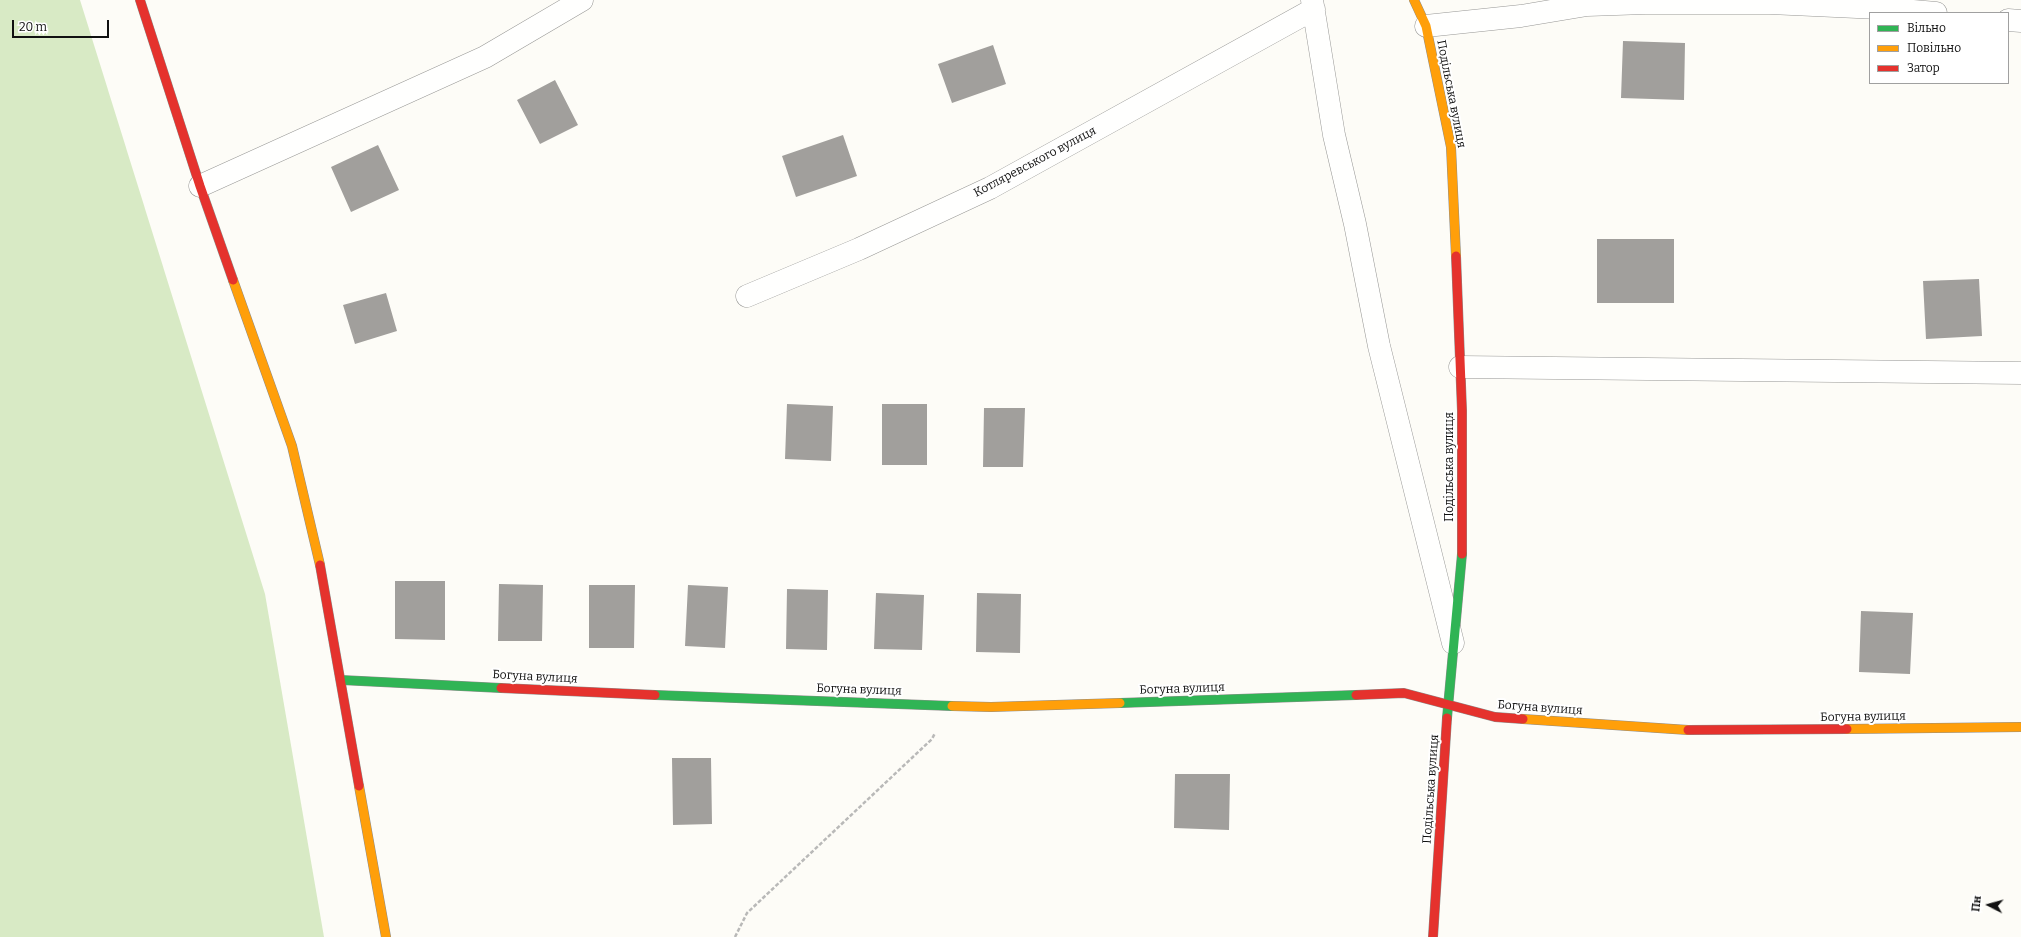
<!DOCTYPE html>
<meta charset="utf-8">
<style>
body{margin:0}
#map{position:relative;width:2021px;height:937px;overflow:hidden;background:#fdfcf7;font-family:Bitter,serif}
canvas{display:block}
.legend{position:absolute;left:1869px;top:12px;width:140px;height:72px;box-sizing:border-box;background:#fff;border:1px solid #a0a0a0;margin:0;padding:5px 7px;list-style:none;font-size:12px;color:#111}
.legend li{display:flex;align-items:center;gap:8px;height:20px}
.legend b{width:20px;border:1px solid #a0a0a0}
.north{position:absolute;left:1969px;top:885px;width:40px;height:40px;-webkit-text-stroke:3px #fff;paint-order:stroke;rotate:276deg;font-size:11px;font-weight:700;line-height:16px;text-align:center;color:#111}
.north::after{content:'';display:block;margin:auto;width:14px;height:18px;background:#111;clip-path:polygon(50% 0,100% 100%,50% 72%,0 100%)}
.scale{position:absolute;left:12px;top:20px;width:97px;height:18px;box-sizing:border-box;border:2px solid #111;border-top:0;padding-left:5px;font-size:12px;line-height:14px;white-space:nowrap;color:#111;-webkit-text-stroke:3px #fff;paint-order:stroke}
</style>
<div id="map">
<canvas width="2021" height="937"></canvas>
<ul class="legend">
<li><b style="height:5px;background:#30b455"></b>Вільно</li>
<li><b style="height:5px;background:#ff9f0a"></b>Повільно</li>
<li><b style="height:5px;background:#e5322d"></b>Затор</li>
</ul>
<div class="north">Пн</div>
<div class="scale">20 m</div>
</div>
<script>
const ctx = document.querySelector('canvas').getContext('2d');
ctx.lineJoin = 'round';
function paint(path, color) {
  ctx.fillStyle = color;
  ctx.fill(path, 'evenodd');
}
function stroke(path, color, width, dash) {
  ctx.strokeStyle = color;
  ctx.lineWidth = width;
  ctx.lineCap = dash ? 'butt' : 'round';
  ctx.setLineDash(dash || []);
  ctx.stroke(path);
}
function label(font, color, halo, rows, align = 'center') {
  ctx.font = font + ' Bitter,serif';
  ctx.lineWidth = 4;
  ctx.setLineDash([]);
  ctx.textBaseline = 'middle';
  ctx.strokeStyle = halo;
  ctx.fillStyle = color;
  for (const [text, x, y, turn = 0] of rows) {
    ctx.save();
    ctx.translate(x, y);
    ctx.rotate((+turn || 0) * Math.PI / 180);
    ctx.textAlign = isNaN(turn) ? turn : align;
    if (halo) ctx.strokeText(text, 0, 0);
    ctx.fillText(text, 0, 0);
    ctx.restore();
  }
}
const forest = new Path2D(`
 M0 0H80L265 594 324 937H0Z`);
const building = new Path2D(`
 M1623 41 1685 43 1684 100 1621 98Z
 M993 45 1006 84 952 103 938 64Z
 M555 80 578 125 540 144 517 100Z
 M843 135 857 176 796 197 782 156Z
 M378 145 399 190 351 212 331 167Z
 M1597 239H1674V303H1597Z
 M1979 279 1982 336 1926 339 1923 281Z
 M386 293 397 331 355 344 343 305Z
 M787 404 833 406 831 461 785 459Z
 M882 404H927V465H882Z
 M984 408H1025L1023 467H983Z
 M395 581H445V640L395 639Z
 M499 584 543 585 542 641H498Z
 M589 585H635L634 648H589Z
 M688 585 728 587 725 648 685 646Z
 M787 589 828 590 827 650 786 649Z
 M876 593 924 595 922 650 874 649Z
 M977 593 1021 594 1020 653 976 652Z
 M1861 611 1913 613 1910 674 1859 672Z
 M672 758H711L712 824 673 825Z
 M1175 774H1230L1229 830 1174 828Z`);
const path = new Path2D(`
 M735 937 747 913 932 739 935 733`);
const street = new Path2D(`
 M1312 0 1334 135 1355 224 1379 346 1453 643
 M2008 20 2021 21
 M1426 26 1521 16 1587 5 1645 3H1770L1879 8 1936 13
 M200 186 485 57 582 0
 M747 296 859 249 990 188 1314 9
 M1460 367 2021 373`);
const fast = new Path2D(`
 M341 680 501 688
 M655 695 952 706
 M1120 703 1356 695
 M1447 718 1462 554`);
const slow = new Path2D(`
 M1414 0 1426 26 1451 147 1456 256
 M233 280 292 446 320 565
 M952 706 991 707 1120 703
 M1523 719 1688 730
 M1847 729 2021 727
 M359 786 386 937`);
const jam = new Path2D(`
 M140 0 200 186 233 280
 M1456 256 1462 411V554
 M320 565 359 786
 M501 688 655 695
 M1356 695 1404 693 1495 717 1523 719
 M1688 730 1847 729
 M1433 937 1447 718`);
const streetNames = [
 ["Подільська вулиця",1451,94,79],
 ["Котляревського вулиця",1035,162,-28],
 ["Подільська вулиця",1450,467,-90],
 ["Богуна вулиця",535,677,3],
 ["Богуна вулиця",1182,689,-2],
 ["Богуна вулиця",859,690,2],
 ["Богуна вулиця",1540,708,4],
 ["Богуна вулиця",1863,717,-1],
 ["Подільська вулиця",1431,789,-86]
];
paint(forest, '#d8eac5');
paint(building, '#a19f9c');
stroke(street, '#979795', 23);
stroke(fast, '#8e8d8b', 10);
stroke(slow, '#8e8d8b', 10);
stroke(jam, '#8e8d8b', 10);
stroke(path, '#b9b9b8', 2.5, [4, 2]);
stroke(street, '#fffffe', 22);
stroke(fast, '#30b455', 9);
stroke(slow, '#ff9f0a', 9);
stroke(jam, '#e5322d', 9);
label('12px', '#111', '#fff', streetNames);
</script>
